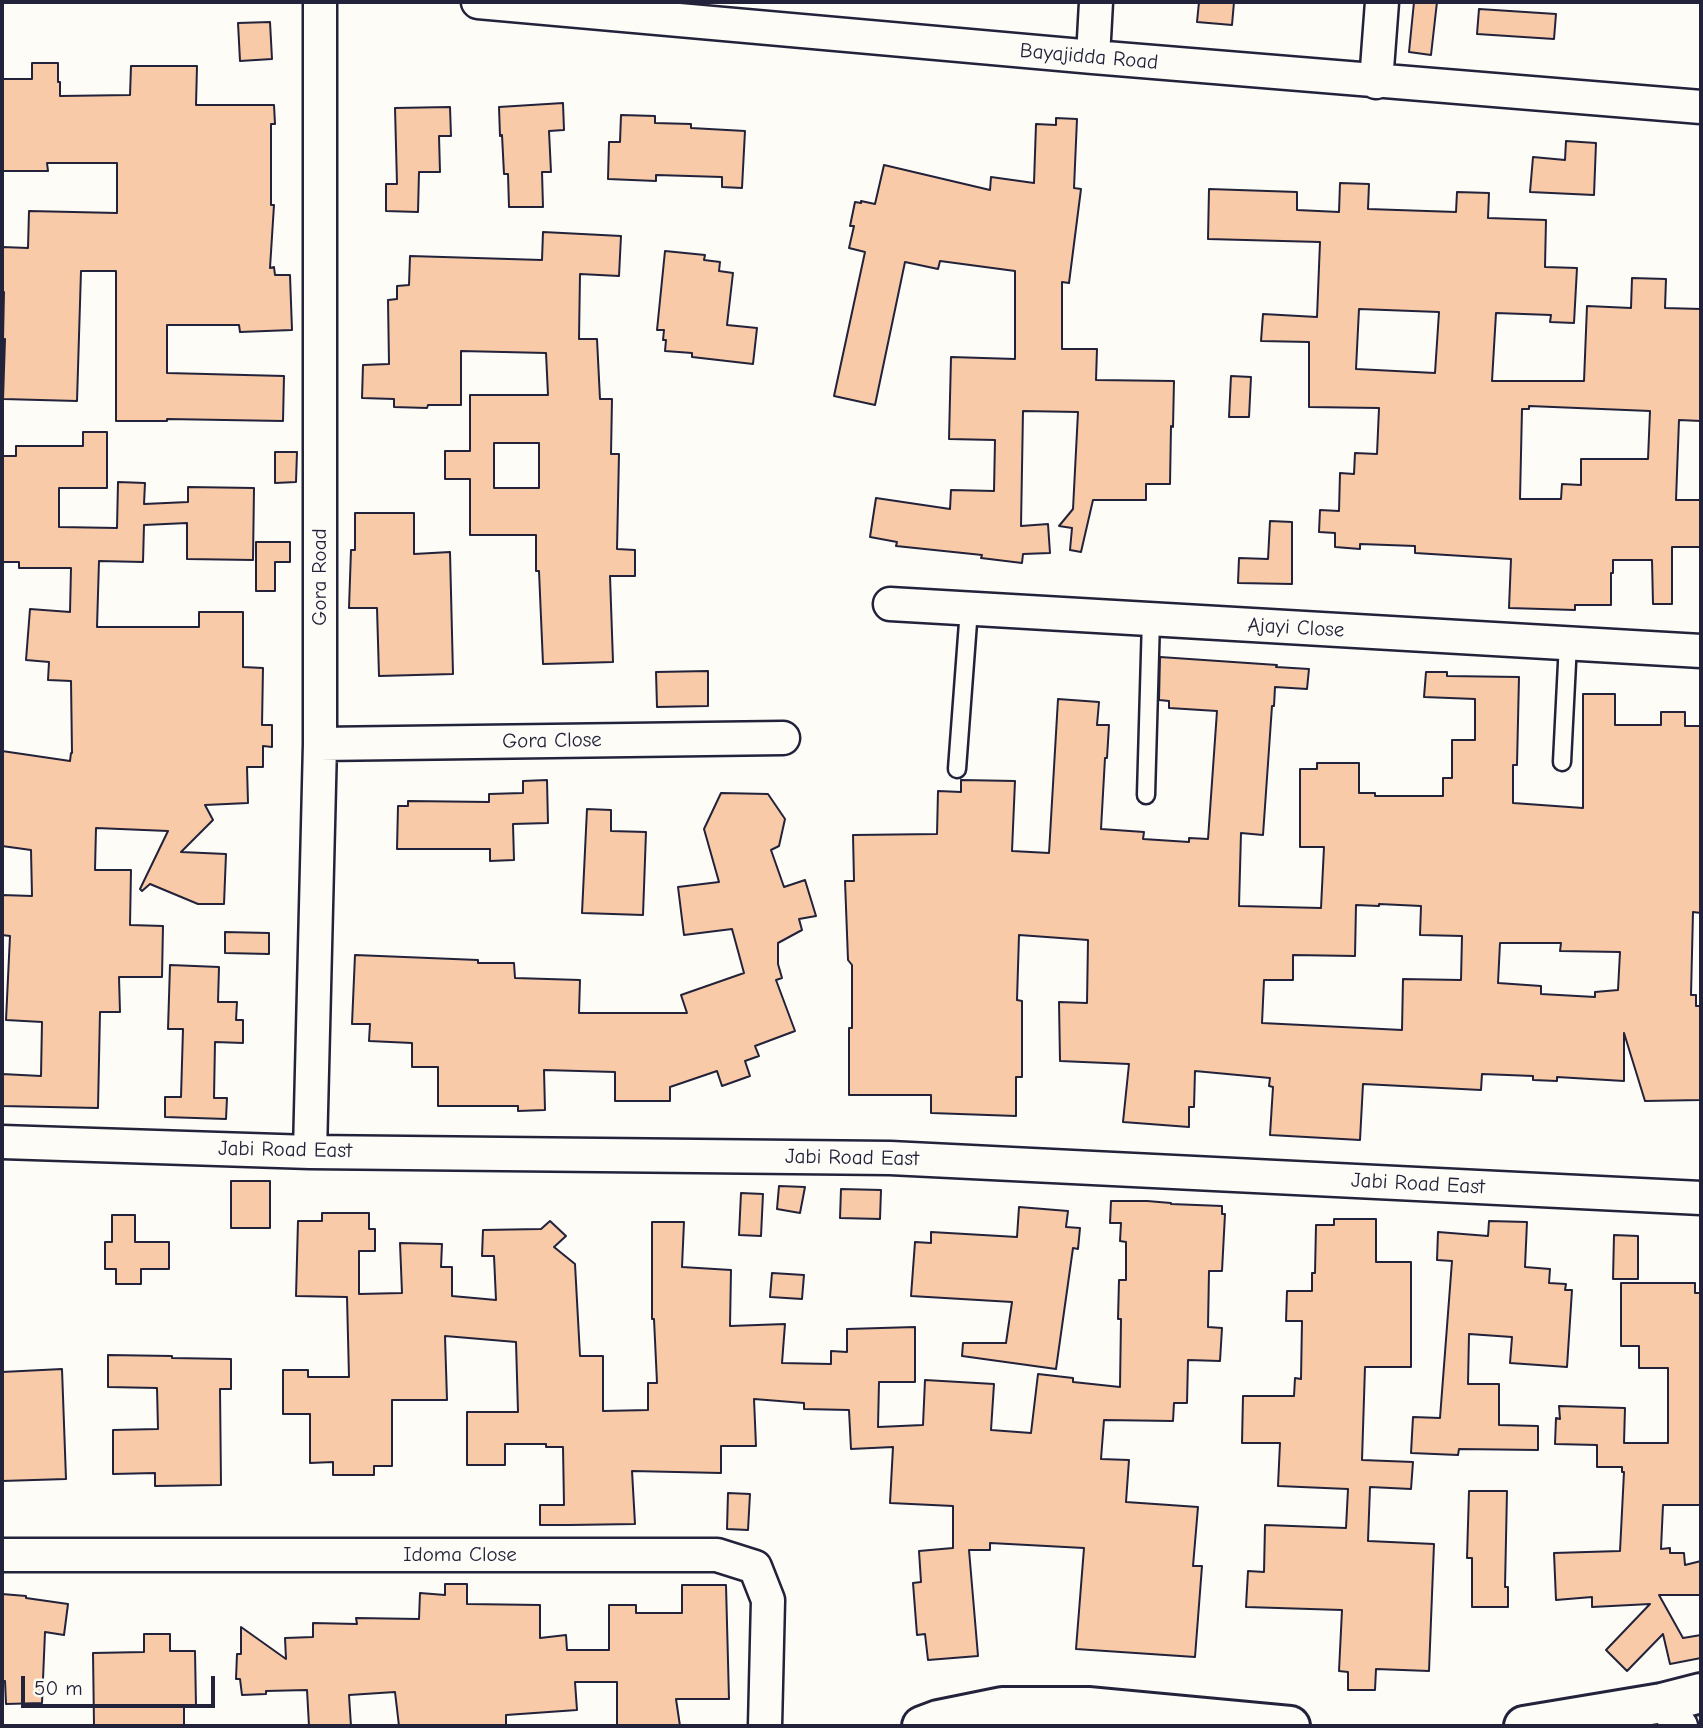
<!DOCTYPE html>
<style>
body{margin:0}
#map{position:relative;width:1703px;height:1728px;overflow:hidden;background:#fdfcf7;font-family:"Comic Neue",sans-serif}
canvas{display:block}
.frame{position:absolute;inset:0;border:4px solid #22223b;pointer-events:none}
.scale{position:absolute;left:21px;top:1676px;width:194px;height:32px;box-sizing:border-box;border:4px solid #22223b;border-top:0;padding-left:9px;font-size:21px;line-height:24px;white-space:nowrap;color:#22223b;-webkit-text-stroke:5px #fdfcf7;paint-order:stroke}
</style>
<div id="map">
<canvas width="1703" height="1728"></canvas>
<div class="frame"></div>
<div class="scale">50 m</div>
</div>
<script>
const ctx = document.querySelector('canvas').getContext('2d');
ctx.lineJoin = 'round';
function paint(path, color) {
  ctx.fillStyle = color;
  ctx.fill(path, 'evenodd');
}
function stroke(path, color, width, dash) {
  ctx.strokeStyle = color;
  ctx.lineWidth = width;
  ctx.lineCap = dash ? 'butt' : 'round';
  ctx.setLineDash(dash || []);
  ctx.stroke(path);
}
function label(font, color, halo, rows, align = 'center') {
  ctx.font = font + ' "Comic Neue",sans-serif';
  ctx.lineWidth = 6;
  ctx.setLineDash([]);
  ctx.textBaseline = 'middle';
  ctx.strokeStyle = halo;
  ctx.fillStyle = color;
  for (const [text, x, y, turn = 0] of rows) {
    ctx.save();
    ctx.translate(x, y);
    ctx.rotate((+turn || 0) * Math.PI / 180);
    ctx.textAlign = isNaN(turn) ? turn : align;
    if (halo) ctx.strokeText(text, 0, 0);
    ctx.fillText(text, 0, 0);
    ctx.restore();
  }
}
const building = new Path2D(`
 M1199 2H1234L1232 25 1197 22Z
 M1414 2H1437L1431 55 1409 52Z
 M1479 9 1556 14 1554 39 1477 34Z
 M270 22 272 59 240 61 238 23Z
 M32 63H58V82H60V96L130 95 131 66H197L196 105H274L275 124H271V205H274L270 268 274 267 275 275H290L292 330 240 332 239 325H167V373L284 376 283 421 167 419V421H116V271H81L77 401 3 399 5 339H3L4 292H2V247L28 248 29 211 117 213V163H47L48 171H2V79H32Z
 M563 103 564 130 549 131 551 172H542L543 207H509L508 174H504L502 135 500 136 499 107Z
 M450 107 451 136H439L440 172H419L418 212 386 211V184H397L395 108Z
 M621 115 655 116V123L691 124V128L745 131 742 188 722 187V177L656 175V181L608 179 609 142H620Z
 M1056 118 1077 119 1074 188 1081 189 1069 283 1062 282V349H1097L1096 380 1174 381 1173 427 1171 426 1170 484H1146V500H1093L1081 552 1070 550 1072 528 1059 526 1073 509 1078 412 1023 411 1021 526 1048 524 1050 553 1023 554 1022 563 981 558 982 555 896 546 897 542 870 537 876 498 950 509 951 490 994 491 995 440 949 439 951 357 1015 359V271L940 261 938 269 905 262 875 405 834 396 865 252 849 248 854 226H850L855 202 861 203V201L875 204 884 165 990 190 991 177 1034 183 1036 124 1056 125Z
 M1566 141 1596 143 1594 195 1530 192 1533 157 1565 160Z
 M1340 183 1369 184 1368 209 1456 212 1457 192 1489 193 1488 218 1546 220 1545 267 1577 268 1574 323 1550 322 1551 315 1496 313 1492 381H1584L1587 306 1631 308 1632 278 1666 279 1665 308 1701 309V421L1679 420 1676 500H1701V547H1672V604H1653L1652 560H1613V573H1611V605H1575V610L1509 608 1511 559 1415 553V546L1360 544V549L1335 547V533L1319 532 1320 510 1339 511 1340 473 1354 474 1355 453 1377 454 1379 408 1309 407V342L1261 341 1263 314 1317 317 1320 242 1208 239 1209 189 1297 192V210L1339 212ZM1359 309 1439 312 1435 373 1356 369ZM1529 406 1650 411 1648 459H1581V485L1562 484 1561 499H1520L1522 409H1529Z
 M543 232 621 236 619 276 580 274 579 339H597L600 399H612L611 454H619L617 549 635 550V576H610L613 662 543 664 539 571H536V535H470V479H445V451H470V395H548L546 353 461 351V405H428L427 408 394 407V399L362 398 363 365 389 364 388 300 397 299V286L409 285 410 256 542 260ZM494 443H539V488H494Z
 M665 251 705 255 704 260 720 262 719 271 733 273 727 325 757 328 753 364 692 357V353L665 351 666 340H663L664 330H657Z
 M1231 376 1251 377 1249 417H1229Z
 M83 432H107V488H59V527L117 528 118 482 145 483 144 504 188 502V487L254 488 253 560 187 559V523L144 525 143 562 99 561 97 627H199V612H243V667L263 668 262 725H272V747L263 746V767H247L248 803 205 805 213 820 181 852 226 854 224 904H198L150 884 142 891 140 889 168 831 96 828 95 870H131L130 925 163 926 162 977H119L120 1012H100L98 1108 2 1106V1074L41 1076 42 1022 6 1020 10 936 2 935V895L32 896 31 850 2 846V751L70 761 71 753H72L71 681 48 680 49 662 26 660 30 609 70 612 71 568H19V562H2V456H16V446H83Z
 M275 452H297L296 482 275 483Z
 M355 513H414V554L450 552 453 674 379 676 377 608H349L351 550H355Z
 M1270 521 1292 522V584L1238 583 1239 558 1268 559Z
 M256 542H290V562H275V591H256Z
 M1160 657 1277 665 1276 667 1309 669 1307 689 1275 687 1274 706H1272L1263 835 1241 833 1239 906 1321 908 1324 847H1300V769H1317V763H1359V793H1375V796H1443V778H1452V740H1475V699L1424 697 1426 672H1447V676L1519 677 1517 765H1513V803L1583 808V694H1615V725H1661V712H1685V726H1701V913L1693 912 1691 995H1696V1006H1701V1100L1645 1101 1624 1033V1081L1557 1077V1081L1533 1080V1076L1482 1074 1481 1090 1363 1084 1360 1140 1270 1135 1273 1087 1269 1086 1270 1078 1195 1071 1194 1107H1189V1127L1123 1122 1129 1064 1060 1061 1059 1002 1087 1003 1088 940 1019 935 1017 1000 1022 1001V1077H1016V1116L931 1113V1095H849V1028H852V965L848 960 845 881H854L853 835 937 834 938 791 961 792V780L1015 781 1012 851 1049 853 1058 699 1099 702 1097 725H1109L1107 758H1105L1101 829 1144 832 1143 839 1189 842V838L1208 839 1217 711 1169 708V701L1159 700ZM1379 904 1421 906 1420 935 1462 936 1461 980 1403 979 1402 1030 1262 1023 1264 980H1293V955L1355 956 1356 905 1379 906ZM1500 943H1561L1560 951 1620 952 1618 990 1595 992V997L1541 994V986L1498 983Z
 M708 671V706L657 707 656 672Z
 M547 780 548 823 513 824 514 860 490 861V849H397L398 806H408V801L489 802V794L523 793V781Z
 M721 793 768 794 785 819 779 846 771 850 784 887 805 880 816 916 799 919 802 930 778 943V964L782 978 776 980 795 1031 755 1046 759 1056 745 1061 750 1076 722 1086 717 1071 670 1087V1101H615V1072L544 1070 545 1110 518 1111V1106H438V1067H412V1043L369 1041 370 1024H352L355 955 478 960V963H514L515 978 580 980 579 1013H687L681 995 744 973 732 929 684 935 678 887 719 882 704 829Z
 M587 809 611 810V831L646 832 643 915 582 913Z
 M225 932 269 933V954L225 953Z
 M170 965 219 967 218 1002H237L236 1020H243V1043L215 1042 214 1098H227L226 1119 165 1117V1097H181L183 1029H168Z
 M231 1181H270V1228H231Z
 M779 1186 805 1187 800 1213 777 1209Z
 M841 1189 881 1190 880 1219 840 1218Z
 M741 1193 763 1194 761 1236 739 1235Z
 M1111 1201H1147L1171 1203V1204L1222 1206V1214H1225L1222 1271H1209L1208 1327 1222 1328 1220 1361 1188 1360 1187 1403H1174L1173 1421 1104 1420 1101 1459 1129 1460 1126 1502 1198 1507 1193 1566H1202L1195 1657 1076 1649 1084 1548 990 1543V1550H969L978 1656 928 1660 925 1634 917 1635 913 1583 921 1582 919 1551 953 1548V1506L890 1503 893 1447 851 1449 849 1410 804 1409V1403L754 1399 756 1446H721V1473L632 1471 635 1524 569 1525H540V1505H564L563 1447H546V1444H505V1465H467V1412H518L516 1342 445 1336 447 1400H392V1466H374V1475H333V1462L310 1463V1414H283V1370H308V1377H349L347 1297 296 1296 298 1221H322V1213H369V1229H375V1251H359V1294L402 1293 400 1243 442 1244 441 1267H452V1296L496 1300 494 1256H482L483 1230 541 1229 550 1221 566 1236 554 1247 575 1264 580 1356H603V1411L648 1410V1383H657L654 1319H652V1222H684L682 1267 731 1270 730 1326 785 1324 782 1363 831 1364V1351L847 1352V1329L915 1327V1382H879L878 1427 923 1425 925 1380 994 1384 991 1430 1031 1433 1038 1374 1073 1378V1382L1120 1387 1121 1319H1118L1119 1280H1126V1242L1120 1241 1121 1223H1110Z
 M1019 1207 1068 1211 1066 1227 1080 1228 1078 1249 1073 1248 1056 1369 962 1356 963 1343H1006L1012 1302 911 1296 915 1242 931 1243V1232L1017 1237Z
 M112 1215H135V1242H169V1269H141V1284H116V1269H105V1242H112Z
 M1334 1219H1376V1262H1411V1367H1365L1362 1460 1413 1462 1411 1489 1370 1487 1368 1541 1434 1544 1429 1671 1376 1669 1375 1690H1348V1672L1339 1671 1342 1610 1246 1607 1248 1571 1264 1572 1265 1525 1346 1528 1348 1489 1278 1486 1280 1443H1242L1243 1396H1294L1295 1378 1301 1379 1302 1321H1286L1287 1291H1312V1273H1315L1316 1225H1334Z
 M1489 1221 1527 1222 1525 1267 1550 1269 1549 1283 1566 1284 1565 1290H1572L1567 1367 1510 1363 1512 1337 1469 1334 1468 1384H1499V1425L1538 1426V1450L1459 1449 1458 1455 1411 1453 1413 1417 1440 1418 1452 1261 1437 1260 1438 1232 1488 1236Z
 M1614 1235 1638 1236V1279H1613Z
 M772 1273 804 1275 802 1299 770 1297Z
 M1621 1283H1695V1293H1701V1505H1663L1661 1549 1670 1548V1553H1684L1685 1565 1701 1561V1595H1659L1683 1638 1701 1635V1658L1670 1664 1663 1634 1627 1671 1606 1650 1650 1604 1592 1607V1597L1556 1600 1554 1553 1620 1551 1624 1472H1622V1467H1597V1445L1555 1444 1556 1418 1560 1419 1559 1406 1625 1408 1624 1443H1668V1368H1639V1346H1621Z
 M108 1355 172 1356V1358L231 1359V1389H220L221 1485 155 1486V1473L113 1474V1430L158 1429 157 1388 108 1387Z
 M62 1369 66 1479 2 1481V1372Z
 M1469 1491H1507L1505 1587H1508V1607H1472V1558H1467Z
 M728 1493 750 1494 748 1530 727 1529Z
 M445 1584H467V1604L540 1605V1638L566 1635 567 1650H609V1605H636V1613H682V1585H726L729 1699H676L680 1726H617V1682H575L577 1710 506 1715V1726H399L395 1692 349 1695 351 1726H309L307 1690 266 1691V1694L242 1695 240 1679H236L237 1654H241V1627L286 1659 285 1638 313 1637V1623L357 1624 356 1618 419 1619 420 1593 445 1595Z
 M2 1594 26 1596V1598L68 1604 64 1635 45 1632 42 1703 6 1704 5 1681H2Z
 M144 1634H170V1651H195L196 1706H184V1726H94L93 1653 144 1652Z`);
const service = new Path2D(`
 M1562 762 1568 643
 M957 769 969 609
 M1146 795 1151 619`);
const minor = new Path2D(`
 M478 2 1093 57 1701 107
 M1093 57 1096 2
 M1376 82 1382 2
 M890 604 1701 651
 M320 744 783 738
 M2 1142 310 1152 890 1158 1701 1198
 M310 1152 320 744V2
 M2 1555H717L755 1567 768 1600 765 1726
 M1662 1703 1681 1726`);
const tertiary = new Path2D(`
 M922 1726 938 1720 1002 1707H1088L1290 1726
 M1524 1726 1662 1703 1701 1693`);
const streetNames = [
 ["Bayajidda Road",1089,57,5],
 ["Gora Road",320,577,-90],
 ["Ajayi Close",1296,628,3],
 ["Gora Close",552,741,-1],
 ["Jabi Road East",285,1150,1],
 ["Jabi Road East",852,1158,1],
 ["Jabi Road East",1418,1184,3],
 ["Idoma Close",460,1555]
];
paint(building, '#f8caa7');
stroke(building, '#22223b', 2);
stroke(service, '#22223b', 21);
stroke(minor, '#22223b', 37);
stroke(tertiary, '#22223b', 44);
stroke(service, '#fdfcf7', 16);
stroke(minor, '#fdfcf7', 32);
stroke(tertiary, '#fdfcf7', 38);
label('21px', '#22223b', '#fdfcf7', streetNames);
</script>
